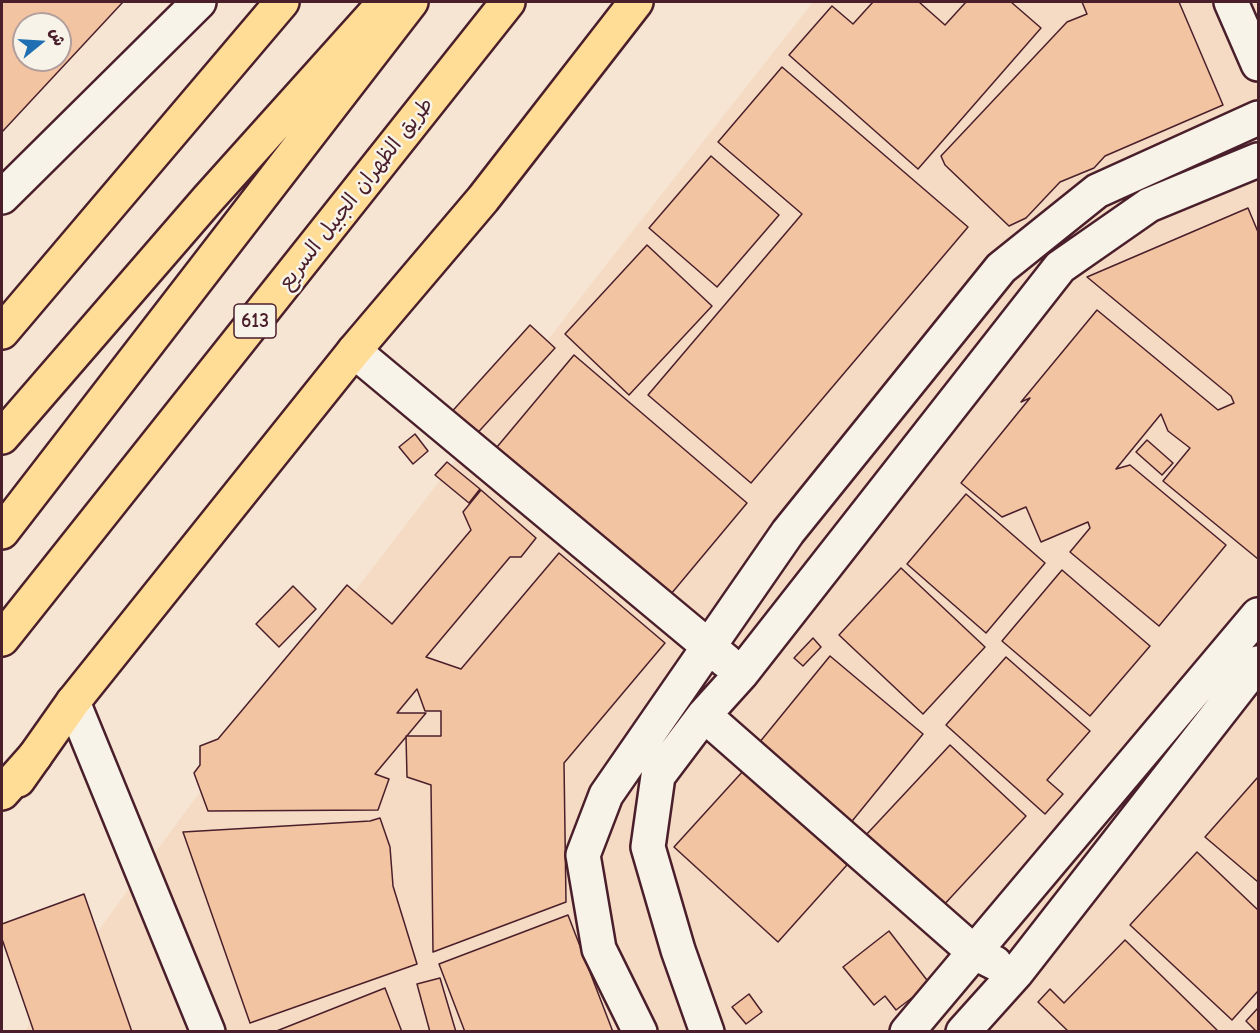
<!DOCTYPE html>
<meta charset="utf-8">
<style>
body{margin:0}
#map{position:relative;width:1260px;height:1033px;overflow:hidden;background:#f6e5d3;font-family:"Comic Neue","Playpen Sans Arabic",sans-serif}
canvas{display:block}
.frame{position:absolute;inset:0;border:3px solid #4a1f2b;pointer-events:none}
.north{position:absolute;left:12px;top:12px;width:60px;height:60px;box-sizing:border-box;background:#f7f3e8;border:2px solid #b29e9c;border-radius:50%;rotate:72deg;font-size:16px;font-weight:700;line-height:24px;text-align:center;color:#4a1f2b}
.north::after{content:'';display:block;margin:auto;width:21px;height:27px;background:#1f6fb2;clip-path:polygon(50% 0,100% 100%,50% 72%,0 100%)}
</style>
<div id="map">
<canvas width="1260" height="1033"></canvas>
<div class="frame"></div>
<div class="north">ش</div>
</div>
<script>
const ctx = document.querySelector('canvas').getContext('2d');
ctx.lineJoin = 'round';
function paint(path, color) {
  ctx.fillStyle = color;
  ctx.fill(path, 'evenodd');
}
function stroke(path, color, width, dash) {
  ctx.strokeStyle = color;
  ctx.lineWidth = width;
  ctx.lineCap = dash ? 'butt' : 'round';
  ctx.setLineDash(dash || []);
  ctx.stroke(path);
}
function label(font, color, halo, rows, align = 'center') {
  ctx.font = font + ' "Comic Neue","Playpen Sans Arabic",sans-serif';
  ctx.lineWidth = 5;
  ctx.setLineDash([]);
  ctx.textBaseline = 'middle';
  ctx.strokeStyle = halo;
  ctx.fillStyle = color;
  for (const [text, x, y, turn = 0] of rows) {
    ctx.save();
    ctx.translate(x, y);
    ctx.rotate((+turn || 0) * Math.PI / 180);
    ctx.textAlign = isNaN(turn) ? turn : align;
    if (halo) ctx.strokeText(text, 0, 0);
    ctx.fillText(text, 0, 0);
    ctx.restore();
  }
}
const built = new Path2D(`
 M813 2H1258V1031L24 1032 191 804 591 284Z`);
const building = new Path2D(`
 M2 2H123L2 132ZM24 24H60V60H24Z
 M873 2H919L945 25 966 2H1011L1041 28 918 169 789 55 832 6 853 24Z
 M1082 2H1179L1223 105 1105 156 1094 168 1060 182 1026 218 1009 226 945 165 941 156 1067 22 1087 14Z
 M782 67 968 227 751 483 648 395 802 214 718 142Z
 M711 156 779 215 717 287 649 228Z
 M1248 208 1258 232V559L1163 481 1190 448 1168 431 1161 414 1116 469 1130 465 1226 545 1159 626 1070 552 1090 528 1088 522 1041 542 1026 507 1002 517 961 483 1030 398 1021 402 1097 310 1218 410 1234 403 1231 396 1087 277Z
 M647 245 712 306 629 395 565 334Z
 M530 325 555 348 472 439 447 417Z
 M574 355 747 503 671 594 497 447Z
 M415 434 428 451 413 464 399 447Z
 M1147 440 1173 463 1162 475 1136 452Z
 M447 462 480 489 469 503 435 475Z
 M481 490 536 538 521 557H510L426 657 461 669 559 553 665 643 564 763 566 902 433 952 431 785 407 777 406 736H441V711H425L417 689 397 713H426L375 774 389 779 378 810 208 811 194 773 200 765V746L218 739 347 585 392 624 471 530 463 512Z
 M966 494 1045 563 986 633 907 564Z
 M901 568 985 647 923 714 839 635Z
 M1062 570 1150 646 1090 716 1002 641Z
 M293 586 316 609 279 647 256 624Z
 M813 638 821 647 803 666 794 658Z
 M830 656 923 734 844 831 750 754Z
 M1006 657 1090 731 1047 780 1063 794 1045 814 946 725Z
 M950 745 1026 816 941 908 865 836Z
 M744 770 847 865 778 942 674 847Z
 M1258 777V882L1205 837Z
 M380 818 390 847 393 886 417 964 250 1023 183 832 370 821Z
 M1197 852 1258 910V991L1232 1020 1130 925Z
 M84 894 132 1032H34L2 939V924Z
 M568 915 613 1032H465L439 964Z
 M889 931 930 984 896 1010 885 996 874 1005 843 967Z
 M1125 940 1219 1032H1069L1038 1002 1050 989 1064 1003Z
 M440 978 456 1032H430L417 984Z
 M385 988 402 1032H274Z
 M749 994 762 1012 746 1024 732 1007Z
 M1258 1008V1032H1257L1246 1021Z`);
const minor = new Path2D(`
 M1231 2 1258 64
 M2 197 199 2
 M354 351 726 661
 M73 702 208 1032
 M704 715 975 953 995 963
 M640 1032 599 949 583 855 606 795 788 532 1001 268 1097 191 1258 118
 M707 1032 678 950 648 847 658 776 704 715 741 674 1060 267 1149 205 1258 160
 M907 1032 1258 615
 M963 1032 1016 973 1258 663`);
const major = new Path2D(`
 M2 332 282 2
 M18 780 73 702 354 351 483 199 636 2`);
const highway = new Path2D(`
 M2 437 208 199 385 2
 M2 532 411 2
 M2 639 508 2
 M2 793 35 756`);
const shields = [
 [255,321,42]
];
const shieldNames = [
 ["613",255,321]
];
const streetNames = [
 ["طريق الظهران الجبيل السريع",356,194,-52]
];
paint(built, '#f5dbc4');
paint(building, '#f2c4a1');
stroke(building, '#4a1f2b', 1.5);
stroke(minor, '#4a1f2b', 38);
stroke(major, '#4a1f2b', 38);
stroke(highway, '#4a1f2b', 38);
stroke(minor, '#f7f3e8', 33);
stroke(major, '#ffdd96', 33);
stroke(highway, '#ffdd96', 33);
for (const [x, y, w] of shields) {
  const box = new Path2D();
  box.roundRect(x - w / 2, y - 17, w, 34, 4.5);
  ctx.fillStyle = '#f7f3e8';
  ctx.fill(box);
  stroke(box, '#4a1f2b', 1.5);
}
label('bold 20px', '#4a1f2b', null, shieldNames);
label('21px', '#4a1f2b', '#f7f3e8', streetNames);
</script>
